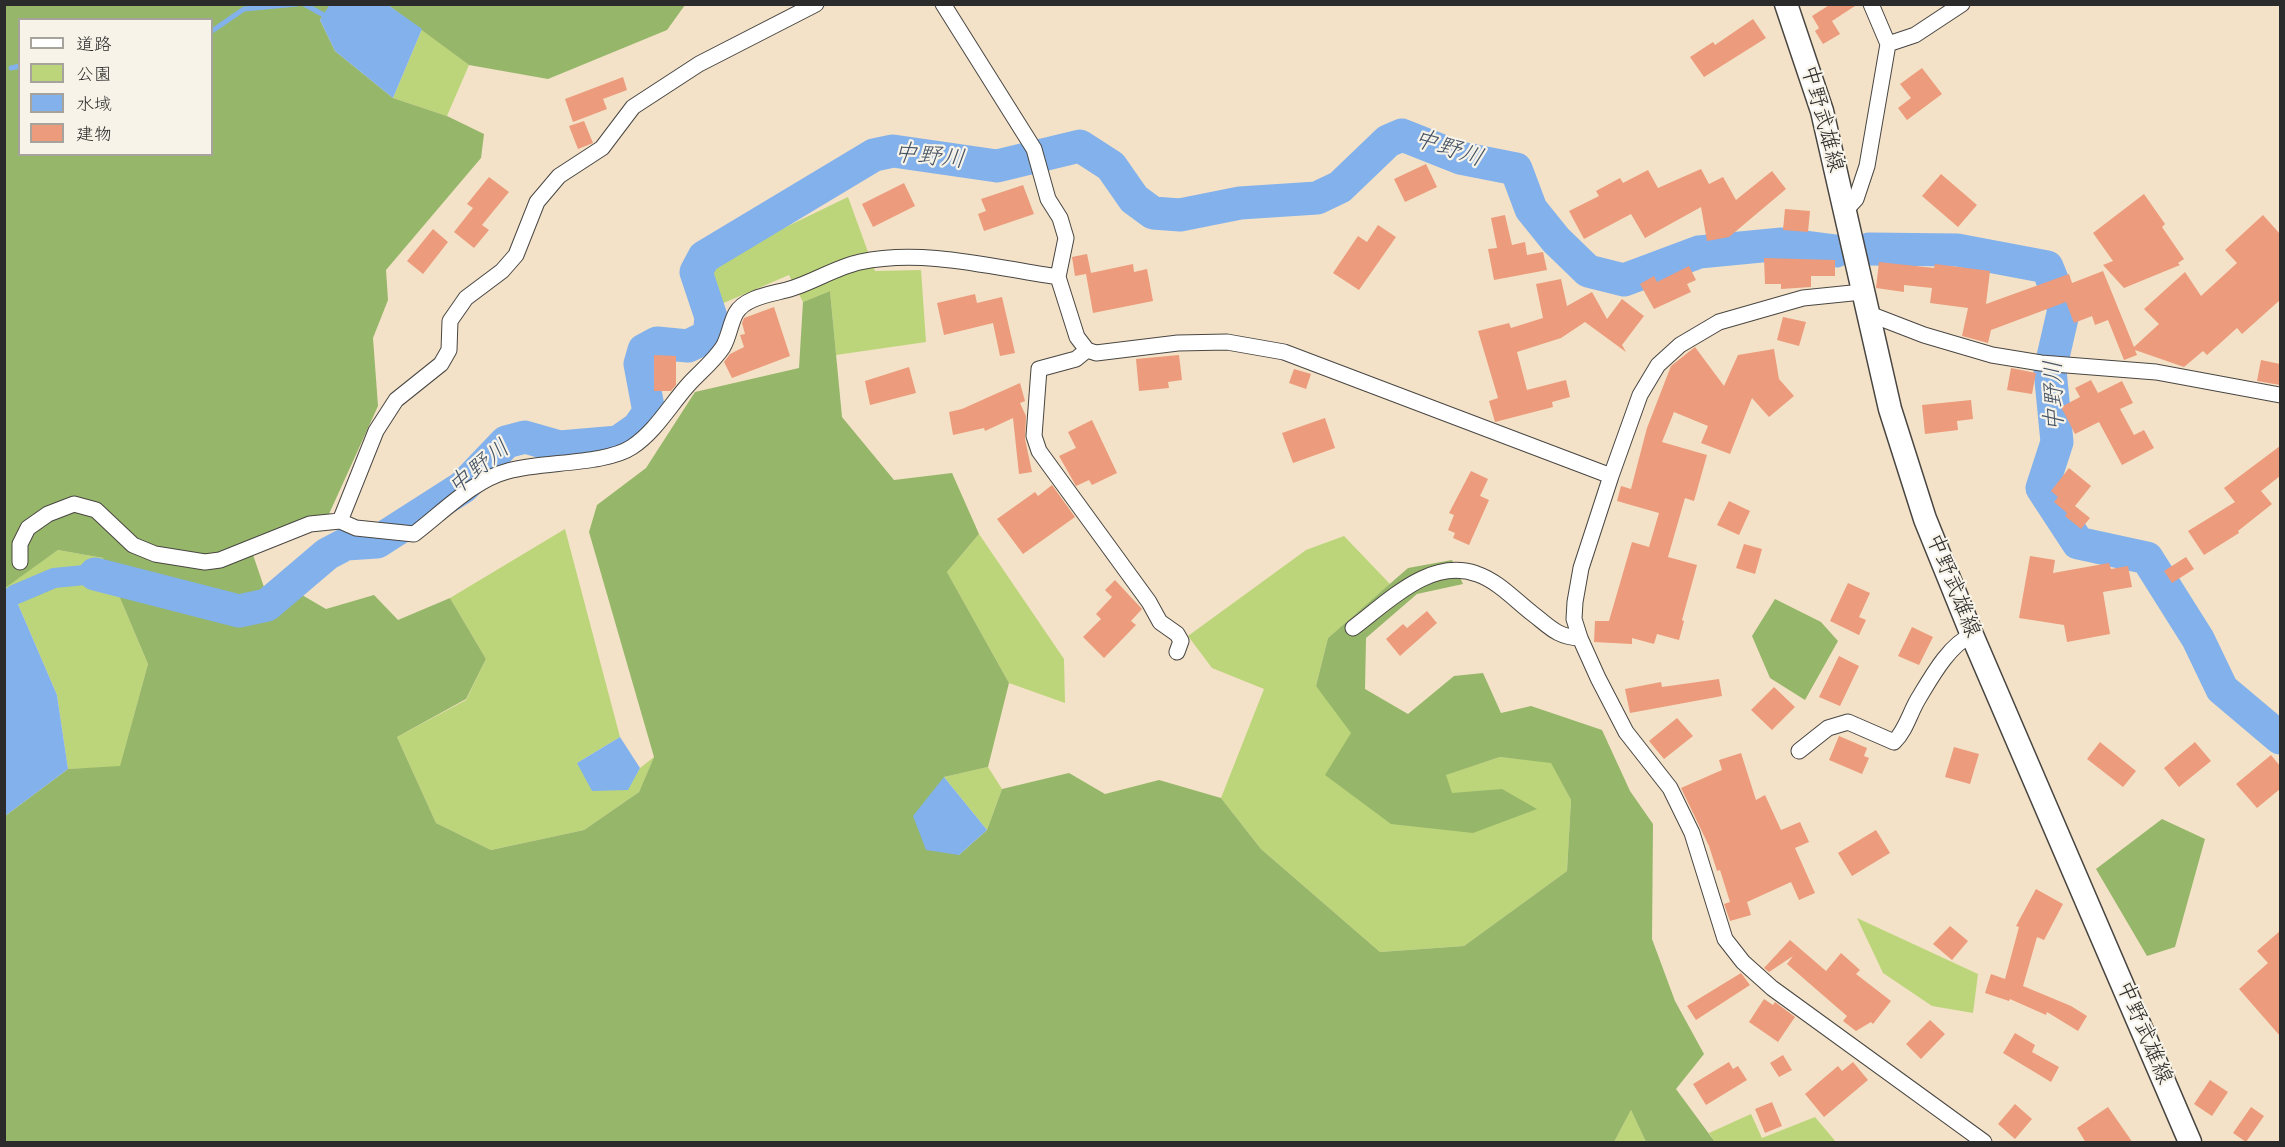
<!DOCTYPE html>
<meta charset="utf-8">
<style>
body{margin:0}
#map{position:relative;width:2285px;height:1147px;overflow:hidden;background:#f3e2c7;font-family:"Architects Daughter","Klee One",sans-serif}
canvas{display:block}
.frame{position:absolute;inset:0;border:6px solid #2b2b2b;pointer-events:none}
.legend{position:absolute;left:18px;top:18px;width:195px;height:138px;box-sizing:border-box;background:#f7f3e8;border:2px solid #a5a39c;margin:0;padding:8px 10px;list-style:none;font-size:18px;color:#2b2b2b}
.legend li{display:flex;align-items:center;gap:12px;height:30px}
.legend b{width:30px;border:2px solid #a5a39c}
</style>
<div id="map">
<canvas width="2285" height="1147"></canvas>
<div class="frame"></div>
<ul class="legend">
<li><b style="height:8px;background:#fff"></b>道路</li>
<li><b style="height:16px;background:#bdd57a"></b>公園</li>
<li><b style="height:16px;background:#82b1ec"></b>水域</li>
<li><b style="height:16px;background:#ec9b7c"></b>建物</li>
</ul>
</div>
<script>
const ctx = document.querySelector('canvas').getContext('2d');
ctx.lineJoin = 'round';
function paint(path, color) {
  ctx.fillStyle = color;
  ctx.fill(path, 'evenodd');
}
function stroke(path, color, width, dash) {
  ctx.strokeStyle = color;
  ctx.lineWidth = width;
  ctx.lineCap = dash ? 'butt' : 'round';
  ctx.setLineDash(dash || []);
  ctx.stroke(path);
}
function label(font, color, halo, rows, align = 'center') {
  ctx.font = font + ' "Architects Daughter","Klee One",sans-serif';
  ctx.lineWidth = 4.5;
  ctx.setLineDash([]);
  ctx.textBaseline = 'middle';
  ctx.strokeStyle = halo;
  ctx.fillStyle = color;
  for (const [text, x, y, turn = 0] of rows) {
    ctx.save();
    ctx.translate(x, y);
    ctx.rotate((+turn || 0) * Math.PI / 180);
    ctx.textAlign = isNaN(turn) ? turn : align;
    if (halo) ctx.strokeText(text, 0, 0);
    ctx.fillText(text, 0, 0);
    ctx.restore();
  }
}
const green = new Path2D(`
 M422 29 469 65 447 116 393 98Z
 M848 197 875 271 921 270 926 342 836 355 830 291 803 302 789 275 712 308 705 266Z
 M565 529 620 737 577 763 627 790 640 768 654 757 639 792 584 830 491 850 436 823 397 737 466 700 486 659 450 598Z
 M979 534 1064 659 1065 703 1009 683 947 572Z
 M1344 536 1390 584 1328 638 1316 686 1445 775 1500 757 1551 762 1571 800 1567 871 1464 946 1380 952 1261 849 1221 798 1264 689 1212 668 1188 636 1306 550Z
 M58 550 103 558 148 664 120 767 68 769 57 695 14 595 5 594 4 588Z
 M988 767 1002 789 987 830 944 777Z
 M1857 918 1978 974 1973 1013 1932 1006 1883 973Z
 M1631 1110 1646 1142H1614Z
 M1751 1114 1762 1138 1815 1117 1836 1142H1715L1709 1133Z`);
const forest = new Path2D(`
 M5 5H330L320 20 335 51 393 98 447 116 484 134 481 158 386 270 388 300 373 338 378 406 329 514 250 546 266 593 302 595 326 609 374 595 398 620 450 598 486 659 466 699 397 737 436 823 491 850 584 830 639 792 654 757 589 532 597 505 646 468 695 392 799 368 803 302 830 291 842 417 894 480 952 473 979 534 947 572 1009 683 988 767 944 777 959 855 987 830 1002 789 1069 773 1105 794 1159 780 1221 798 1261 849 1380 952 1464 946 1567 871 1571 800 1551 763 1500 757 1446 775 1452 793 1502 789 1537 809 1473 833 1391 824 1325 775 1351 733 1316 686 1328 638 1408 568 1452 560 1463 584 1417 594 1366 638 1365 689 1408 714 1454 676 1483 673 1501 713 1531 706 1602 730 1630 791 1653 824 1652 939 1675 1001 1704 1054 1676 1089 1715 1142H1646L1631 1110 1614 1142H5V816L68 769 120 766 148 664 103 558 58 550 5 588ZM20 20H212V154H20Z
 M388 5H685L667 30 548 79 469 65Z
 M1775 599 1821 622 1838 641 1805 700 1770 678 1752 636Z
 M2162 819 2205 839 2175 947 2147 956 2096 869Z`);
const water = new Path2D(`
 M330 4 388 5 422 29 393 98 335 51 320 20Z
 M5 594 14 595 57 695 68 769 5 816Z
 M620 737 640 768 628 790 592 791 577 763Z
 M944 777 987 830 959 855 926 850 913 816Z`);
const stream = new Path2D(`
 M304 4 329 18
 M212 31 244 9 297 4
 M11 68 20 66`);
const canal = new Path2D(`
 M14 595 54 578 95 574`);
const river = new Path2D(`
 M1869 249 1957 250 2047 267 2064 309 2050 370 2057 442 2042 488 2078 543 2147 558 2198 639 2222 689 2280 738
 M95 574 239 611 267 605 327 554 346 544 377 542 463 487 506 442 525 437 560 447 618 442 638 428 649 412 640 364 644 350 657 343 688 346 709 336 711 317 696 272 704 257 874 155 893 151 997 166 1080 146 1111 166 1134 199 1153 213 1180 215 1240 203 1317 198 1340 187 1388 141 1402 135 1460 158 1516 169 1531 209 1556 240 1588 271 1624 280 1699 252 1782 244 1836 251`);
const building = new Path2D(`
 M1831 4H1858L1832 21 1840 34 1823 44 1815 31 1819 28 1812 16Z
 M1753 19 1766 38 1704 77 1690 57 1713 42 1715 45Z
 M1922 68 1942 94 1907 120 1898 108 1911 98 1900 84Z
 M623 77 627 90 603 99 607 109 573 122 565 99Z
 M584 121 593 143 578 149 569 126Z
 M1426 164 1437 187 1405 202 1394 179Z
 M1701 169 1709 184 1723 177 1736 200 1772 171 1786 189 1729 237 1707 241 1701 207 1645 238 1631 214 1584 239 1569 211 1599 196 1596 191 1620 178 1623 183 1648 170 1658 188Z
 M1941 174 1977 205 1958 227 1922 196Z
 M489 177 509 192 482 225 489 230 474 248 454 232 473 208 467 204Z
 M904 183 915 206 873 227 862 204Z
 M1023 185 1034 214 984 231 978 214 986 211 981 199Z
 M2144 194 2165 224 2162 227 2184 259 2178 263 2180 265 2124 288 2103 265 2113 261 2093 233Z
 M1785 209 1810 211 1808 232 1783 230Z
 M1505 215 1512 245 1525 242 1527 255 1543 252 1547 270 1494 280 1488 249 1497 248 1491 218Z
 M2263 215 2280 234V300L2242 334 2237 328 2207 355 2203 351 2184 367 2135 350 2137 355 2124 360 2108 320 2095 325 2092 316 2074 323 2066 302 1991 330 1988 343 1962 336 1968 308 1930 303 1932 288 1904 285V292L1876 288 1879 262 1934 268 1935 264 1990 271 1986 304 2069 274 2072 283 2103 271 2134 347 2159 324 2144 309 2185 272 2201 296 2237 263 2225 250Z
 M1378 225 1396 237 1359 290 1333 273 1358 236 1367 242Z
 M433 229 448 242 423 274 407 261Z
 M1087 254 1091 273 1075 276 1072 257Z
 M1764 258 1835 260V276H1811V287L1781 289V284H1765Z
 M1133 264 1134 272 1147 269 1153 301 1093 313 1086 274Z
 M1689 266 1696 280 1687 284 1691 292 1654 309 1640 284 1654 276 1657 282Z
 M1561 279 1567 306 1592 292 1607 319 1622 299 1644 316 1622 345 1626 352 1585 322 1561 338 1517 352 1527 390 1566 380 1570 397 1552 402 1553 407 1495 422 1489 401 1498 398 1478 331 1509 323 1511 328 1543 318 1536 284Z
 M975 294 977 303 1002 297 1015 353 1000 356 993 323 944 335 937 303Z
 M774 307 790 356 732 378 724 362 730 354 744 347 740 335 745 334 742 323 744 318Z
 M1783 317 1806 322 1799 346 1777 340Z
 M1695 347 1724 386 1738 355 1774 349 1779 379 1794 396 1769 417 1752 398 1730 454 1701 443 1708 426 1674 412 1662 442 1707 455 1694 501 1685 498 1668 557 1697 565 1682 620 1684 621 1679 640 1657 634 1654 644 1632 638V644L1594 642 1595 621H1609L1632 542 1649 547 1659 513 1617 501 1621 486 1631 489 1647 428 1671 366Z
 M654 355 676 356V385L671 391H654Z
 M1179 355 1182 380 1168 382 1169 388 1139 391 1136 359Z
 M2261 360 2280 364V385L2257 381Z
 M909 367 916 393 870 405 865 381Z
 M2011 368 2036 373 2032 394 2007 390Z
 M1294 369 1311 374 1306 389 1289 383Z
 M2091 380 2098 393 2122 381 2133 403 2120 409 2134 435 2144 430 2154 448 2122 465 2099 422 2075 434 2061 407 2080 397 2075 388Z
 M1020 383 1025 401 1020 403 1026 416 1025 439 1032 472 1019 474 1013 418 985 431 984 428 953 435 949 412 962 409Z
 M1971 400 1973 419 1957 421 1958 430 1925 434 1922 405Z
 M1325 418 1335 448 1293 463 1282 433Z
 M1092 420 1117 473 1092 485 1089 480 1076 486 1059 456 1076 448 1068 432Z
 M2280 446V476L2261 491 2272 504 2238 531 2239 533 2204 555 2188 531 2235 502 2224 488Z
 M2069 468 2091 486 2075 506 2090 518 2081 529 2065 516 2067 513 2054 502 2058 497 2051 491Z
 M1471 471 1488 479 1480 496 1489 500 1469 545 1453 538 1455 533 1448 530 1454 515 1449 513Z
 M1052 485 1075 517 1023 554 997 519 1035 492 1038 496Z
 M1729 501 1750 511 1739 535 1717 525Z
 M1744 544 1762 549 1755 574 1736 568Z
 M2030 556 2055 560 2053 573 2109 563 2111 569 2128 566 2132 587 2103 592 2110 634 2067 642 2064 625 2019 618Z
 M2186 557 2194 569 2172 583 2164 571Z
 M1115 580 1142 609 1131 621 1136 625 1104 658 1083 637 1101 619 1096 614 1112 597 1105 590Z
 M1848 583 1870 593 1859 617 1866 620 1859 635 1830 621Z
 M1427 611 1437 623 1400 656 1386 639 1403 624 1407 628Z
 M1912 627 1933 637 1919 665 1898 656Z
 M1839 656 1859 666 1840 706 1819 697Z
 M1719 679 1722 696 1630 713 1625 689 1661 682 1662 687Z
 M1774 687 1795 707 1772 730 1751 710Z
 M1677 718 1693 736 1664 759 1649 741Z
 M1839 736 1867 748 1864 756 1869 758 1862 774 1829 760Z
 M2100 742 2136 771 2123 787 2087 759Z
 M2195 742 2211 761 2179 787 2164 768Z
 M1954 747 1979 754 1970 784 1945 777Z
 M1741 753 1756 800 1765 795 1781 830 1800 822 1809 842 1795 848 1815 893 1799 900 1791 882 1747 902 1751 915 1730 921 1724 904 1730 902 1720 870 1717 871 1709 846 1681 788 1722 770 1719 760Z
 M2271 755 2280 766V789L2257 808 2236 784Z
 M1876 830 1890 853 1852 876 1838 853Z
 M2036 889 2063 904 2044 940 2037 937 2023 986 2071 1006 2087 1016 2078 1031 2047 1012 2046 1015 2010 999 2009 1001 1985 993 1991 974 2005 979 2019 927 2016 926Z
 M1950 926 1968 941 1952 960 1933 944Z
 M2280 931V1036L2239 989 2268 963 2257 951Z
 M1790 940 1826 971 1841 953 1860 970 1856 974 1891 1001 1873 1024 1871 1022 1856 1031 1843 1021 1847 1016 1787 964 1793 956 1769 972 1764 968Z
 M1741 973 1750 985 1696 1020 1687 1006Z
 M1764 999 1773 1005 1775 1002 1795 1017 1778 1042 1749 1022Z
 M1930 1020 1945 1034 1921 1059 1906 1044Z
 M2015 1033 2035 1045 2032 1052 2059 1067 2051 1082 2003 1053Z
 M1783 1055 1792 1070 1779 1077 1770 1063Z
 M1729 1062 1733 1069 1738 1066 1747 1080 1706 1105 1693 1084Z
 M1853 1062 1868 1080 1824 1117 1805 1094 1838 1066 1842 1071Z
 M2210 1080 2228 1092 2212 1116 2194 1104Z
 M1772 1102 1782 1126 1765 1133 1755 1109Z
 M2015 1104 2032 1119 2015 1139 1998 1124Z
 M2108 1107 2133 1143H2086L2077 1128Z
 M2251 1107 2264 1116 2246 1142 2233 1133Z`);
const minor = new Path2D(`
 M943 4 1034 149 1048 199 1060 218 1066 238 1058 277 1077 337 1087 350 1096 353 1178 343 1227 342 1284 352 1611 476
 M1888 44 1915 35 1962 4
 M1845 211 1856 199 1867 166 1888 44 1871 4
 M1862 292 1803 298 1719 322 1680 345 1658 365 1640 395 1611 476 1581 568 1575 602 1574 619 1580 638 1598 678 1626 732 1670 788 1692 833 1725 939 1743 962 1772 988 1984 1142
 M1867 313 1924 335 1992 355 2041 363 2156 372 2280 395
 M1087 350 1076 359 1039 369 1034 436 1039 451 1149 602 1160 622 1177 634 1181 641 1177 652
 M340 521 356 528 414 534C442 513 473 480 508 471 542 461 605 465 632 447 656 431 670 405 689 384 701 371 713 362 723 347 729 337 730 324 736 313 746 296 775 294 793 288 815 281 837 267 860 262 924 248 995 268 1058 277
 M20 562V544L28 528 48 514 74 504 96 510 133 545 155 554 205 562 220 560 310 524 340 521 376 431 396 400 441 364 449 350 450 321 466 298 502 271 516 255 537 202 559 176 602 148 633 107 699 64 816 4
 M1353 628C1388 602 1430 557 1477 574 1498 581 1516 601 1533 614 1550 627 1557 637 1580 638
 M1799 751 1828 728 1848 722 1894 742C1907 729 1910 711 1920 696 1932 676 1950 644 1972 635`);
const secondary = new Path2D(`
 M1786 4 1822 111 1890 409 1925 519 1972 635 2190 1142`);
const streetNames = [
 ["中野武雄線",1821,119,75],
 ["中野武雄線",1952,586,68],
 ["中野武雄線",2143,1033,67]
];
const waterNames = [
 ["中野川",1448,150,18],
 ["中野川",929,158,6],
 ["中野川",2056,396,-91],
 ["中野川",480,469,-39]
];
paint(green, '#bdd57a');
paint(forest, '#96b66a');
paint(water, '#82b1ec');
stroke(stream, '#82b1ec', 5);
stroke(canal, '#82b1ec', 20);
stroke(river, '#82b1ec', 33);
paint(building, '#ec9b7c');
stroke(minor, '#494642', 17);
stroke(secondary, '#494642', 25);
stroke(minor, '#fff', 15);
stroke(secondary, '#fff', 22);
label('22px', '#2b2b2b', '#f7f3e8', streetNames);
label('italic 24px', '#455365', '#f7f3e8', waterNames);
</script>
